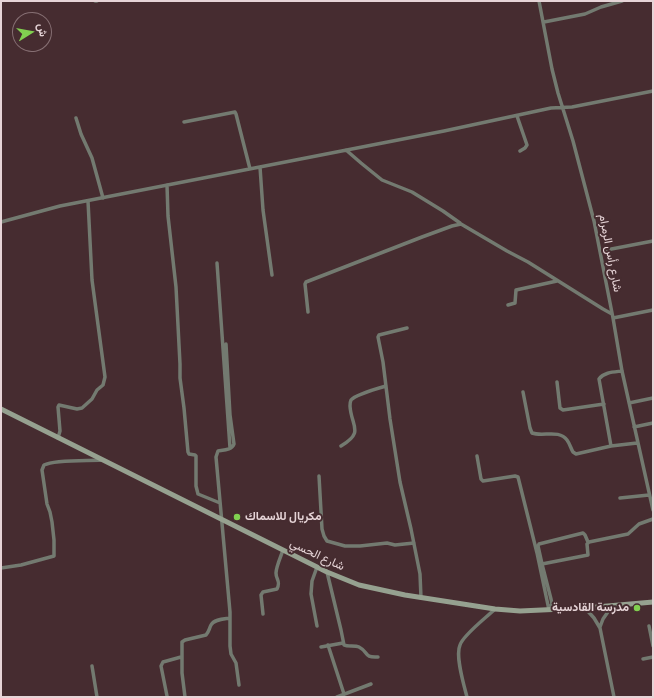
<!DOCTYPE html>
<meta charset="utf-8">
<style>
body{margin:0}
#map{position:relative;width:654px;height:698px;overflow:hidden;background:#462c30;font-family:Manrope,Vazirmatn,sans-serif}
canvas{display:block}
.frame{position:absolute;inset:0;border:2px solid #e6d4d7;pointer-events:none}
.north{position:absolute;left:12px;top:12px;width:40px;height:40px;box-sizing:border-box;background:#462c30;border:1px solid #866f73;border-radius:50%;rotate:79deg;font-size:11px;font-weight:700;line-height:16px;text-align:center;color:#e6d4d7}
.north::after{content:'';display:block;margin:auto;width:14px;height:18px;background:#81d050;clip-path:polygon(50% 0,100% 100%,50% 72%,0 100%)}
</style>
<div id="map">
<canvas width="654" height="698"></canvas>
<div class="frame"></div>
<div class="north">ش</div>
</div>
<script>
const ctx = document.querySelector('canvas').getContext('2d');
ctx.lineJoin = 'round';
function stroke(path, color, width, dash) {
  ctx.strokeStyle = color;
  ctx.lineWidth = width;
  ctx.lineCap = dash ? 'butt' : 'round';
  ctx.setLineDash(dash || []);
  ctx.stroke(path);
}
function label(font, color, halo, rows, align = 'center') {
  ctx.font = font + ' Manrope,Vazirmatn,sans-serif';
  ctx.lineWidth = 4;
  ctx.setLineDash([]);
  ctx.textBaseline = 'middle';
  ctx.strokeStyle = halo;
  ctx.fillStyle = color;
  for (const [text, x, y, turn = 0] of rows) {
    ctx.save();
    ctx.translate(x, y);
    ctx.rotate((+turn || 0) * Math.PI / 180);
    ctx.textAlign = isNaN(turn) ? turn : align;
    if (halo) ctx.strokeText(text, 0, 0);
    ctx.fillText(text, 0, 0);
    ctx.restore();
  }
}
const street = new Path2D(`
 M95 1H97
 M539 1 552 69 558 93 573 141 594 221 613 318 622 371 653 510
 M544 22 585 14 601 7 622 1
 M517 116 527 145 525 148 520 151
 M76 118 81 134 92 158 103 198
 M184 122 235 112 236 114 250 169
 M346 150 361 163 382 180 412 192 443 211 460 223
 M260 167 263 210 272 275
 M167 185 168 216 176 287 180 364V378L184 408 188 452 189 454 195 455 196 456V486L198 494 220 503
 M1 222 60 206 444 131 551 108 572 107 653 91
 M601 251 653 241
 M217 263 230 448
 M508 305 515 303 516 290 557 281
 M308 312 305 284 306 282 422 237 452 226 461 224 507 251 528 262 603 309 612 314
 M613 318 653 310
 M407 328 379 335 378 337 383 362 390 419 400 482 411 529 420 574 421 598
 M226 344 230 415 234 444C232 450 224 450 218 451L216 457 230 612V646L231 654 236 663 239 685
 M557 382 560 408 563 410 604 404
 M523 392 530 428 532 433C543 437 559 429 567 440 570 444 571 449 573 452L576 454 611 446 637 443
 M629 403 653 398
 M634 427 653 423
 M58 438 60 431 58 407 59 405 77 409 82 408 92 399 97 390 103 385 105 377 92 280 88 201
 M341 446C365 432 351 426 350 406 350 403 350 402 351 400 355 395 379 388 386 386
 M611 446 599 379C604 372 614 372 622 371
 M477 456 481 479 483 481 515 476 518 477 537 553 549 610
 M319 476 322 529 324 536 327 541 345 546H360L387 543 395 545 414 543
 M620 498 649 495
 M542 564 538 546 539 544 583 533 585 535 588 542
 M317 567 312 581 311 594 317 626
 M1 568 21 565 54 556V540L52 522 50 512 47 504 42 470 44 465C56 459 88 461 102 460
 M327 572 341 630 344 645C348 647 355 645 359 647 369 652 363 658 378 657
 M549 608 552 604 551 599 542 564 588 555 587 544 589 542 628 534 639 524 653 519
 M585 608 594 618 600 628 614 697
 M263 614 261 595 263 592 277 589C281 581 276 580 276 573 276 567 281 556 283 550
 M649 626 653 646
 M600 627 603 619 612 606
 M328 645 344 694
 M321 647 343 643
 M643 659 653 657
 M92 666 97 697
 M167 696 161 666 163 662 181 657
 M185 697 182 673V642L185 640 206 635C209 632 209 629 211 625 214 619 224 619 230 618
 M337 697 371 684
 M467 697C464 685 455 656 460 645 463 635 487 617 495 609`);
const secondary = new Path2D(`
 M1 409 327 572 359 585 405 595 495 609 520 611 585 608 653 602`);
const markers = [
 [237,517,4,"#81d050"],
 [637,608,4,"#81d050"]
];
const streetNames = [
 ["شارع رأس الرمرام",610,253,79],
 ["شارع الحسي",317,555,25]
];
const poiNames = [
 ["مكريال للاسماك",245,517],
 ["مدرسة القادسية",629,608,"right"]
];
stroke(street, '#737a70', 3.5);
stroke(secondary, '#96a190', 5);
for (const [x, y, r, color] of markers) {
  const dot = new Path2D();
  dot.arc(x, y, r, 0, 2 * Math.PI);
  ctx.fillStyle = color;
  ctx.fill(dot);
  stroke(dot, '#462c30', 1.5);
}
label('12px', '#e6d4d7', '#462c30', streetNames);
label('bold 12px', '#e6d4d7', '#462c30', poiNames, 'left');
</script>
